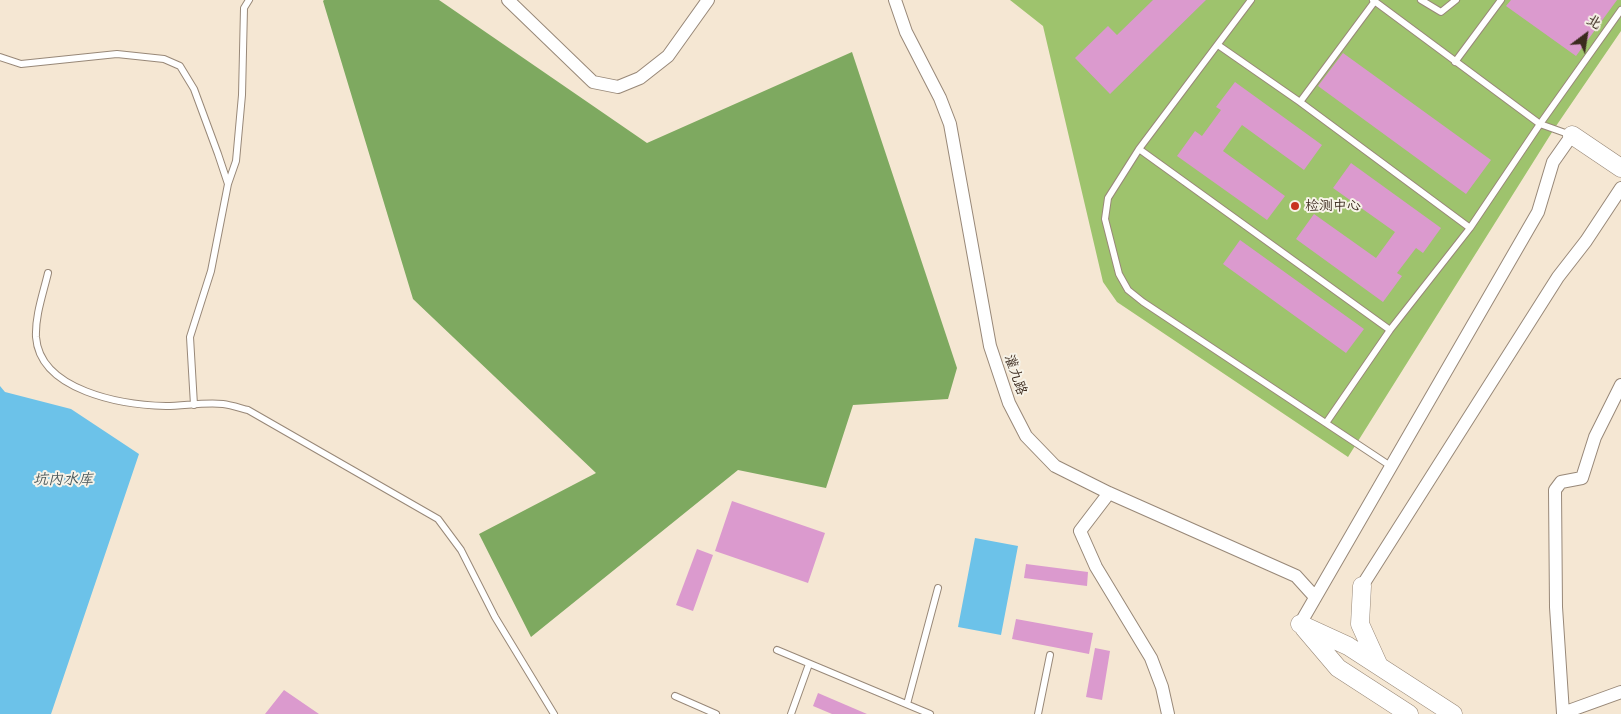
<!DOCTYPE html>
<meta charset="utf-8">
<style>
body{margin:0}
#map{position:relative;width:1621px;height:714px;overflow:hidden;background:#f5e7d3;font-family:"Balsamiq Sans","LXGW WenKai TC",sans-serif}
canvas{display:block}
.north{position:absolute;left:1561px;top:10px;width:50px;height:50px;-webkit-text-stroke:4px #f7f3e8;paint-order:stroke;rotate:31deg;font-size:14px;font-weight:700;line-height:20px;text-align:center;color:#3b2a1e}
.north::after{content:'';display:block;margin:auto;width:18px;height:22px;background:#3b2a1e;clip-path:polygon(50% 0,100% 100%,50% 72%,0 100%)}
</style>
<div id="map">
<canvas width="1621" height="714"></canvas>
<div class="north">北</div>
</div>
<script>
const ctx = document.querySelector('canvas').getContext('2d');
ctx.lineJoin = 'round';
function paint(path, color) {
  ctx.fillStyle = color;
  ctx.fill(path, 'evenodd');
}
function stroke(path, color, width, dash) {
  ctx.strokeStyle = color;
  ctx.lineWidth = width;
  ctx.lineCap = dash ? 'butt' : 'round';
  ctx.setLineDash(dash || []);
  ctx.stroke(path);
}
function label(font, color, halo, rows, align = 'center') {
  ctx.font = font + ' "Balsamiq Sans","LXGW WenKai TC",sans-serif';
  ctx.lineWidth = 4;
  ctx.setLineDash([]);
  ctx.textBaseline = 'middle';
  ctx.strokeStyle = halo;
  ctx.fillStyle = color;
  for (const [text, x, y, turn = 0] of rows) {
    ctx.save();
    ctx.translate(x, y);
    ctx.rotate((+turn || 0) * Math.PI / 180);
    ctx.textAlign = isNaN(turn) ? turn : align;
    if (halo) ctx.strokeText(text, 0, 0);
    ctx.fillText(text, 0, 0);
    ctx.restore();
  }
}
const green = new Path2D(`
 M1010 0H1621V31L1554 129 1348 457 1117 302 1103 282 1043 26Z`);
const forest = new Path2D(`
 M324 0H439L647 143 852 52 957 368 948 399 853 405 826 488 738 470 531 637 479 534 596 473 413 299 323 1Z`);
const water = new Path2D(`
 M0 386 5 392 71 409 139 454 51 714H0Z
 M975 538 1018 546 1001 635 958 627Z`);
const building = new Path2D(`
 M1153 0H1206L1110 94 1075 58 1108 26 1117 35Z
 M1511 0H1617L1576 56 1506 6Z
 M1343 53 1491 160 1466 194 1318 86Z
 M1235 82 1322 145 1304 170 1242 125 1223 151 1285 196 1267 220 1177 156 1195 131 1202 136 1221 110 1216 107Z
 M1351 163 1441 228 1423 253 1416 248 1397 273 1402 276 1383 302 1296 239 1314 214 1376 258 1395 232 1333 188Z
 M1240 240 1364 329 1346 353 1223 264Z
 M732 501 825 533 808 583 715 551Z
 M697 549 713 555 693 611 676 605Z
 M1026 564 1088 572 1087 586 1024 578Z
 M1016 619 1093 633 1089 654 1012 639Z
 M1095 648 1110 651 1102 700 1086 697Z
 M284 690 319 714H265Z
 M818 693 867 714H832L813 706Z`);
const lane = new Path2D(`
 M1251 0 1139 149 1108 198 1105 219 1119 274 1128 290 1143 302 1392 467
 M1373 0 1540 124 1571 135
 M1421 0 1441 12 1456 0
 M1218 45 1300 102 1470 228
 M0 57 21 64 117 54 164 59 180 66 194 89 218 154 228 184
 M1455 62 1501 0
 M1300 102 1375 1
 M1139 149 1390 330
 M48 273C43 294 35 316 36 337 40 391 122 405 166 406 184 406 204 402 223 404 231 405 240 408 248 410L438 519 461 550 495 617 554 714
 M194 405 190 337 211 271 228 184 236 161 242 95 244 8 249 0
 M1326 423 1390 330 1470 228 1540 124 1621 10
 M777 650 930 714
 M675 696 716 714
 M907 704 938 588
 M791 714 809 664
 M1038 714 1050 655`);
const street = new Path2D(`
 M508 0 593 82 618 87 640 78 668 56 708 0
 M895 0 906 32 940 98 950 124 990 346 1009 403 1026 436 1055 466 1109 493 1296 576 1315 597
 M1621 385 1595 437 1582 478 1561 482 1555 490 1556 607 1563 713 1621 692
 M1109 493 1080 531 1096 567 1151 658 1162 687 1168 714
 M1362 586 1558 277 1586 241 1621 188
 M1300 624 1538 212 1553 162 1572 135`);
const secondary = new Path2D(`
 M1572 135 1621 168
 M1362 586 1360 624 1379 666
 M1300 624 1348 646 1453 714
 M1304 628 1338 668 1409 714`);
const markers = [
 [1295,206,5,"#c8321e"]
];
const poiNames = [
 ["检测中心",1305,206]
];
const streetNames = [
 ["灌九路",1015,375,71]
];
const waterNames = [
 ["坑内水库",63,480]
];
paint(green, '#9ec36d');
paint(forest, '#7ea960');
paint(water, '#6cc2e9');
paint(building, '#db9ace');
stroke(lane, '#988878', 8);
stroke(street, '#988878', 14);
stroke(secondary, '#988878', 19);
stroke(lane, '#fff', 6);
stroke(street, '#fff', 12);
stroke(secondary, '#fff', 18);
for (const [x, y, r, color] of markers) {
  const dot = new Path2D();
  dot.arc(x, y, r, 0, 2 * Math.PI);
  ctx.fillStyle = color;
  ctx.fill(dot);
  stroke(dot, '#f7f3e8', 2);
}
label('14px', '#3b2a1e', '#f7f3e8', poiNames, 'left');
label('14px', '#3b2a1e', '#f7f3e8', streetNames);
label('italic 15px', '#4a585b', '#f7f3e8', waterNames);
</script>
